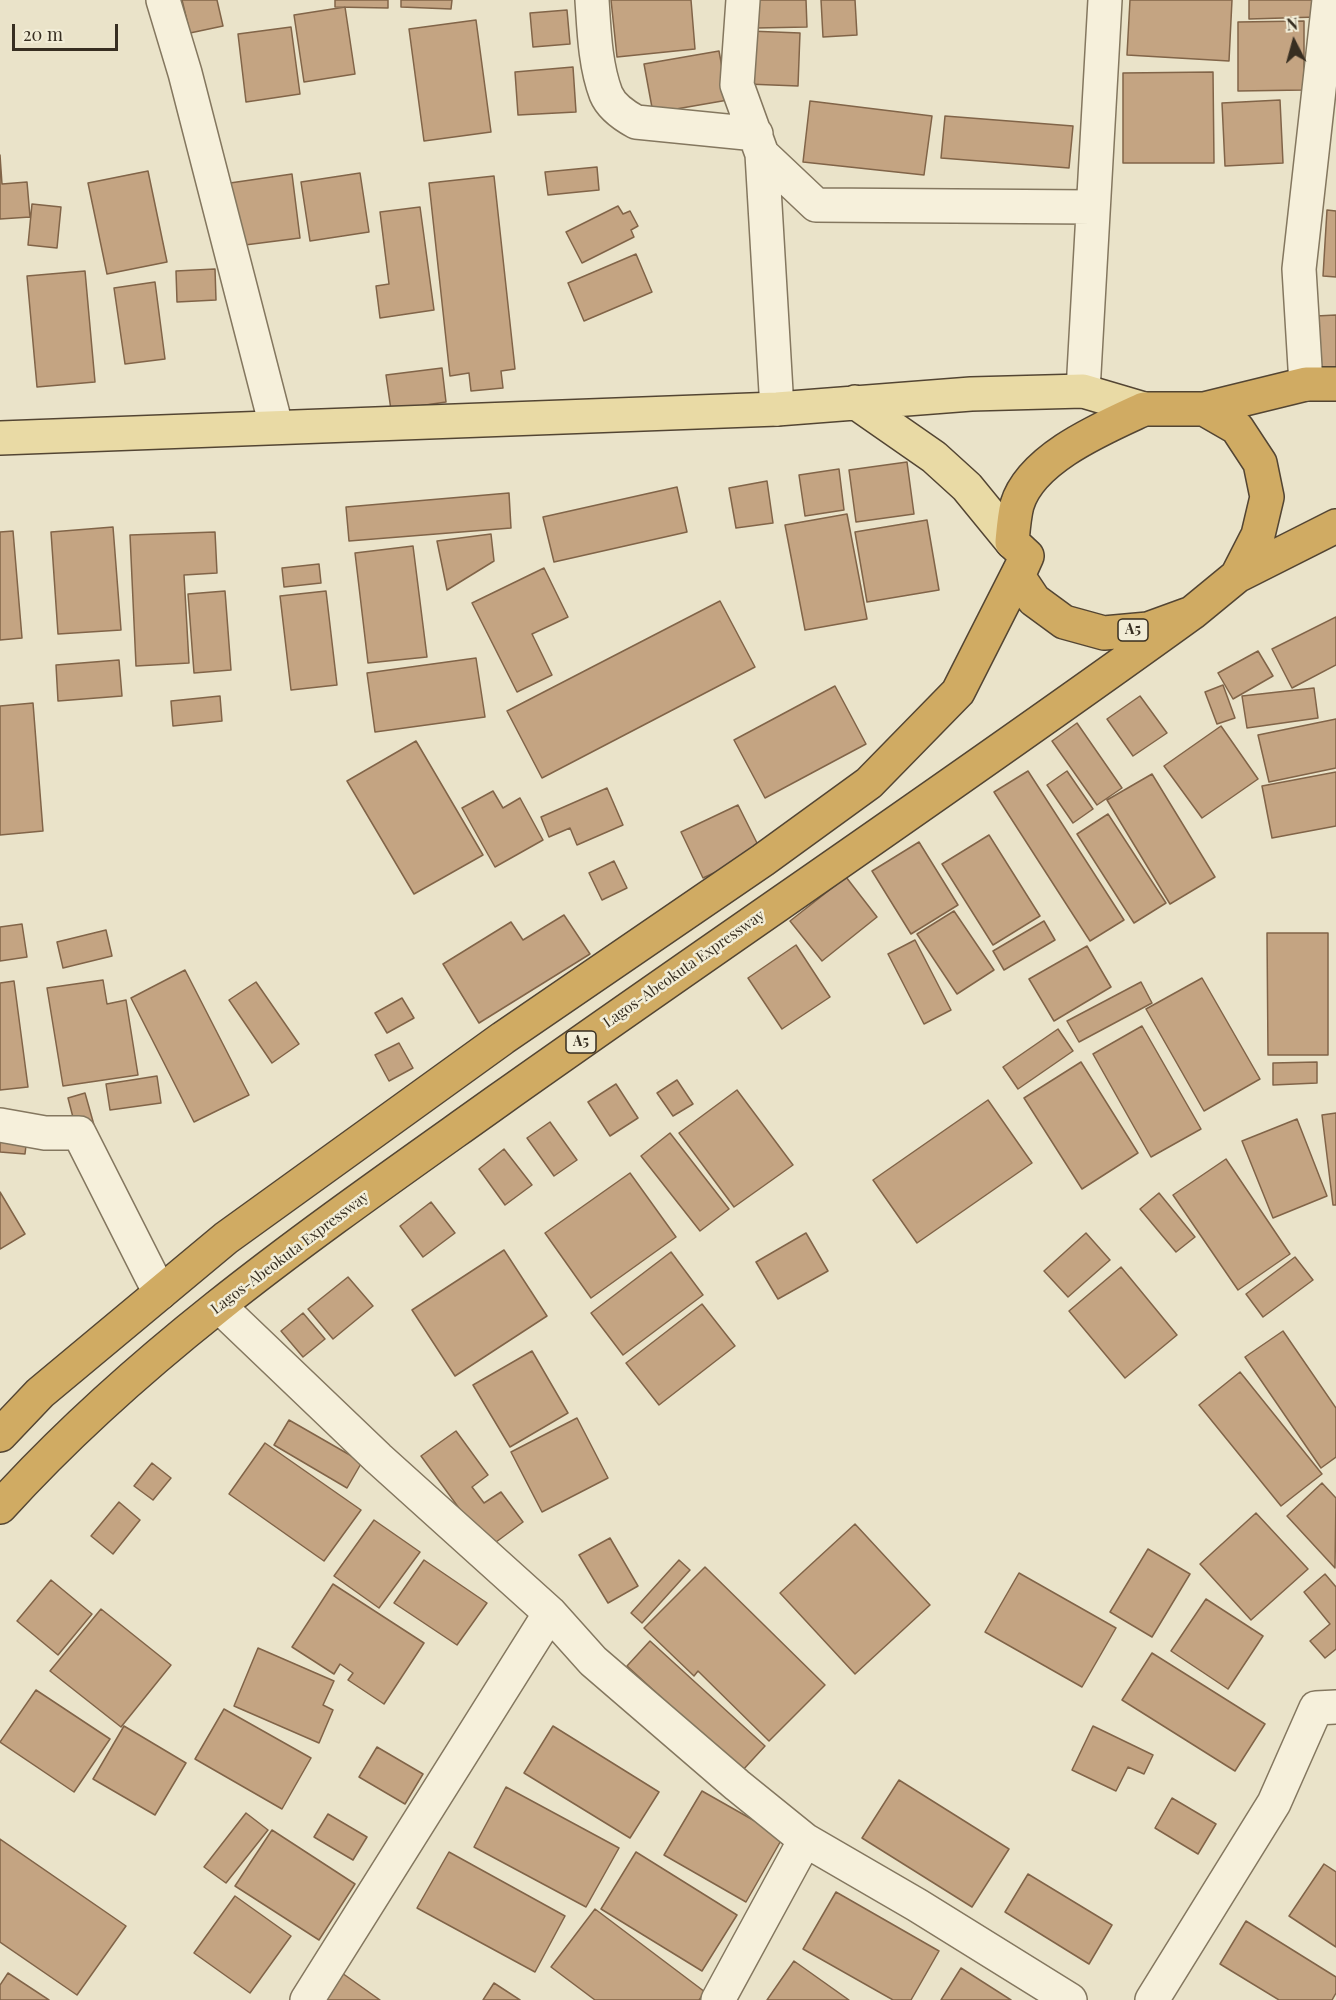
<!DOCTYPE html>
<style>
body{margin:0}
#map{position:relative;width:1336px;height:2000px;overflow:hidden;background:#eae3c9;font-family:"Playfair Display",serif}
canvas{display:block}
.north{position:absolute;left:1264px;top:12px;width:60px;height:60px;-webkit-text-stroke:4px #f2edd7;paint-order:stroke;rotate:354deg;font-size:16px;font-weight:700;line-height:24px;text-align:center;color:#372e21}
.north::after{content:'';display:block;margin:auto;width:21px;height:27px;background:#372e21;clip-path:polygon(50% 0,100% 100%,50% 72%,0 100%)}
.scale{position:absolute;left:12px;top:24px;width:106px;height:27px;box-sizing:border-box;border:3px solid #372e21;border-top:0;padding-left:8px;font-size:18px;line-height:21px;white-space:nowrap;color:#372e21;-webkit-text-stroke:4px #f2edd7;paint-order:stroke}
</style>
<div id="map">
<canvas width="1336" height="2000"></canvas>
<div class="north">N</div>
<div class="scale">20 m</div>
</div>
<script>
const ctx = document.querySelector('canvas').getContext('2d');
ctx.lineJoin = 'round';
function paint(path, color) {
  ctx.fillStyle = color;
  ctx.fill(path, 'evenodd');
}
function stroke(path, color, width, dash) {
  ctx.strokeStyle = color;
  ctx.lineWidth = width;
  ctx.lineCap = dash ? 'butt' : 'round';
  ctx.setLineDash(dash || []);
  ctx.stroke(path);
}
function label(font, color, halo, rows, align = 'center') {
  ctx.font = font + ' "Playfair Display",serif';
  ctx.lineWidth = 5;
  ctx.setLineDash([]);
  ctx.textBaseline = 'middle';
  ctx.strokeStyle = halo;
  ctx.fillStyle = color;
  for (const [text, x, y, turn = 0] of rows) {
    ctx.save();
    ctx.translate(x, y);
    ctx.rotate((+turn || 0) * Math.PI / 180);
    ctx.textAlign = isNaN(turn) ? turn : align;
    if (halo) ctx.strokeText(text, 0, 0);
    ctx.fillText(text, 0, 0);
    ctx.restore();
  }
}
const building = new Path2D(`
 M182 0H217L223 26 190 33Z
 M335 0H388V8L335 7Z
 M401 0H452L451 9 401 7Z
 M611 0H691L695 49 617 57Z
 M756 0H806L807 27 756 28Z
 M821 0H855L857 35 823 37Z
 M1130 0H1232L1229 61 1127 55Z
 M1249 0H1317V17L1249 19Z
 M345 7 355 74 304 82 294 15Z
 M567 10 570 44 533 47 530 13Z
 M476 20 491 132 424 141 409 29Z
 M1304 21V90L1238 91V22Z
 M291 27 300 94 246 102 238 34Z
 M749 31 800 33 798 86 747 84Z
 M719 51 728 100 653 113 644 64Z
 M573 67 576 112 518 115 515 72Z
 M1213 72 1214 163H1123V73Z
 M1280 100 1283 163 1225 166 1222 103Z
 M810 101 932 116 924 175 803 162Z
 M945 116 1073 126 1069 168 941 158Z
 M0 155 2 184 27 182 30 217 0 219Z
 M597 167 599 190 548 195 545 172Z
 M148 171 167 262 107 274 88 183Z
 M360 173 369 232 310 241 301 182Z
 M292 174 300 238 237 246 230 183Z
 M494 176 515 369 501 371 503 388 471 391 469 373 450 376 429 183Z
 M32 204 61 207 57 248 28 245Z
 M618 206 623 214 630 211 638 226 631 230 634 237 582 263 566 232Z
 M420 207 434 310 380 318 376 286 389 284 380 212Z
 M1327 210 1336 211V277L1323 276Z
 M636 254 652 292 584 321 568 283Z
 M215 269 216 300 177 302 176 271Z
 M85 271 95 382 37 387 27 276Z
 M155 282 165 359 125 364 114 288Z
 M1336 315V375L1319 376 1316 316Z
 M442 368 446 402 391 410 386 375Z
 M907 462 914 514 856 522 849 470Z
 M839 469 844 510 805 516 799 475Z
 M767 481 773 523 736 528 729 488Z
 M677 487 687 532 554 562 543 517Z
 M509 493 511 528 349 541 346 507Z
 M847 514 867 619 805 630 785 525Z
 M927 520 939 590 867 602 855 532Z
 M113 527 121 630 58 634 51 532Z
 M13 531 22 638 0 640V532Z
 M215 532 217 573 184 575 189 663 136 666 130 535Z
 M491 534 494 561 447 590 437 541Z
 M413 546 427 657 368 663 355 553Z
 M319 564 321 583 284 587 282 568Z
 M544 568 568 617 532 634 552 675 517 692 472 603Z
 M225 591 231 670 194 673 188 594Z
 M326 591 337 685 291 690 280 596Z
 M720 601 755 667 542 778 507 711Z
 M1336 617V665L1292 688 1272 649Z
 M1258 651 1273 676 1233 699 1218 673Z
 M476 658 485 717 375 732 367 673Z
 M119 660 122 696 58 701 56 665Z
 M1223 685 1235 718 1217 724 1205 692Z
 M835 686 866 744 765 798 734 740Z
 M1314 688 1318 718 1247 728 1242 696Z
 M220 696 222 721 173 726 171 701Z
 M1140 696 1167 733 1133 756 1107 719Z
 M33 703 43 831 0 835V706Z
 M1336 719V768L1269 782 1258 735Z
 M1077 723 1122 788 1097 805 1052 741Z
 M1221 726 1258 779 1202 818 1164 766Z
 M416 741 483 855 414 894 347 781Z
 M1028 771 1124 920 1090 941 994 792Z
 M1067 771 1093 809 1073 823 1047 785Z
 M1336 772V826L1272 838 1262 786Z
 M1152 774 1215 877 1170 904 1107 800Z
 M607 788 623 825 577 845 570 828 549 837 541 817Z
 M493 791 503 808 520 798 543 840 495 867 462 808Z
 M738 805 761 851 703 878 681 832Z
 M1108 814 1166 903 1134 923 1077 834Z
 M989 835 1040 916 993 945 942 864Z
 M919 842 958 905 911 934 872 871Z
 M614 861 627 888 602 900 589 873Z
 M846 877 877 917 822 961 790 921Z
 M954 911 994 970 957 994 917 934Z
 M564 915 590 954 479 1023 443 964 511 922 523 940Z
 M1044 921 1055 940 1004 970 993 951Z
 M22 924 27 957 0 961V927Z
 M106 930 112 956 63 968 57 942Z
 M1267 933H1328V1055H1268Z
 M915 940 951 1010 924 1024 888 954Z
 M796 945 830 997 782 1029 748 978Z
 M1087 946 1111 987 1054 1021 1029 979Z
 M185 970 249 1095 194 1122 131 998Z
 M1202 978 1260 1079 1204 1111 1146 1009Z
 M103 980 107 1004 126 1000 138 1075 63 1086 47 988Z
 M14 981 28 1087 0 1090V983Z
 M256 982 299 1044 272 1063 229 1000Z
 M1141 982 1152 1003 1079 1042 1067 1021Z
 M402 998 414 1018 387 1033 375 1013Z
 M1142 1026 1201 1129 1151 1157 1093 1054Z
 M1058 1029 1073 1051 1018 1089 1003 1067Z
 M399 1043 413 1068 389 1081 375 1055Z
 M1081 1062 1138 1153 1082 1189 1024 1098Z
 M1317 1062V1083L1273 1085V1063Z
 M157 1076 161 1103 110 1110 106 1084Z
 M677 1080 693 1104 673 1116 657 1093Z
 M616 1084 638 1118 610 1136 588 1102Z
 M737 1090 793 1165 734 1207 679 1133Z
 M85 1093 94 1125 76 1129 68 1098Z
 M988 1100 1032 1163 917 1243 873 1180Z
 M1336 1113V1205H1333L1322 1115Z
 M1297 1119 1327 1196 1273 1218 1242 1141Z
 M550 1122 577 1160 554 1176 527 1138Z
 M670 1133 729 1209 700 1231 641 1156Z
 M0 1135 27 1137 25 1154 0 1152Z
 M504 1149 532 1185 505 1205 479 1169Z
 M1226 1159 1290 1254 1238 1290 1173 1195Z
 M630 1173 676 1237 591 1298 545 1233Z
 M0 1192 25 1234 0 1249Z
 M1159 1193 1195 1237 1176 1252 1140 1209Z
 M431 1202 455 1233 423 1257 400 1226Z
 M806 1233 828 1271 778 1299 756 1262Z
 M1086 1233 1110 1260 1068 1297 1044 1271Z
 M504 1250 547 1316 455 1376 412 1310Z
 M671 1252 703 1295 623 1355 591 1313Z
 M1295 1257 1313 1280 1263 1317 1246 1294Z
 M1121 1267 1177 1335 1125 1378 1069 1311Z
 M348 1277 373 1306 333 1339 308 1309Z
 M702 1304 735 1346 659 1405 626 1363Z
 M303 1313 325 1339 303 1357 281 1331Z
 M1283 1331 1336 1408V1457L1321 1468 1245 1357Z
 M532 1351 568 1413 510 1447 473 1385Z
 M1240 1372 1322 1474 1281 1506 1199 1405Z
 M577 1418 608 1478 542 1512 511 1452Z
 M289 1420 362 1462 347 1488 274 1445Z
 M456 1431 488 1475 472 1487 484 1503 501 1492 523 1522 488 1548 421 1456Z
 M265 1443 361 1510 324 1561 229 1494Z
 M152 1463 171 1478 153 1500 134 1486Z
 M1322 1483 1336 1498 1335 1568 1287 1516Z
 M119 1502 140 1520 113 1554 91 1536Z
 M1256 1513 1308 1569 1251 1620 1200 1564Z
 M374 1520 420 1552 379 1608 334 1576Z
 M855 1524 930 1605 855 1674 780 1593Z
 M610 1538 638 1586 608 1603 579 1555Z
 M1148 1549 1190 1574 1152 1637 1110 1612Z
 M424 1560 487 1603 457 1645 394 1603Z
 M679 1560 690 1570 642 1623 631 1613Z
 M705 1567 825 1685 769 1741 698 1671 694 1676 644 1628Z
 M1019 1573 1116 1628 1082 1687 985 1632Z
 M1325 1574 1336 1587V1649L1325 1658 1310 1641 1330 1624 1304 1592Z
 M51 1580 92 1614 58 1655 17 1621Z
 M333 1584 424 1643 384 1704 348 1680 353 1673 340 1664 334 1674 292 1647Z
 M1206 1599 1263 1636 1228 1689 1171 1651Z
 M101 1609 171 1665 121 1727 50 1671Z
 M650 1641 765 1746 742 1771 627 1666Z
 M258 1648 334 1681 323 1705 333 1710 319 1743 234 1706Z
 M1152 1653 1265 1724 1235 1771 1122 1700Z
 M36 1690 110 1739 74 1792 0 1742Z
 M224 1709 311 1758 282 1809 195 1759Z
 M124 1726 186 1763 155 1815 93 1779Z
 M553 1726 659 1792 630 1838 524 1773Z
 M1093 1726 1153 1755 1144 1774 1128 1767 1116 1791 1072 1770Z
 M377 1747 423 1774 405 1804 359 1777Z
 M899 1780 1009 1849 972 1907 862 1838Z
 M506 1787 619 1848 586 1907 474 1847Z
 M702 1791 783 1837 746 1902 664 1855Z
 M1172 1798 1216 1824 1198 1854 1155 1828Z
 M246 1813 268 1830 226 1883 204 1867Z
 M328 1814 367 1837 353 1860 314 1837Z
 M272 1830 355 1884 319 1940 235 1886Z
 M0 1839 126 1926 77 1995 0 1942Z
 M449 1852 565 1916 535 1972 417 1908Z
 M636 1852 737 1915 702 1971 601 1909Z
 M1324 1864 1336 1872V1947L1289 1916Z
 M1028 1874 1112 1925 1089 1964 1005 1912Z
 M836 1892 939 1951 911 2000H893L803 1949Z
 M235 1896 291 1936 250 1993 194 1953Z
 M595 1909 705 1992 699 2000H595L551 1967Z
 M1246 1921 1336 1977V1993L1332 2000H1279L1220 1964Z
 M794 1961 849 2000H767Z
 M335 1968 380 2000H312Z
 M961 1968 1011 2000H941Z
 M8 1973 49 2000H0V1985Z
 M494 1983 520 2000H483Z`);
const minor = new Path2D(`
 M163 0 185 73 276 426
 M592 0C594 30 595 65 606 94 611 106 625 116 636 122L756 134
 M743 0 737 85 762 154 777 409
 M762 154 816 205 1092 207
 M1306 384 1299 269 1329 0
 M1083 391 1105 0
 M0 1125 45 1133H79L160 1293
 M219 1306 378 1458 550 1613 593 1661 737 1785 805 1840 917 1905 1070 2000
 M307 2000 550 1613
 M718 2000 805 1840
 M1152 2000 1274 1803 1316 1708 1336 1707`);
const major = new Path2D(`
 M855 402 934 457 967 487 1012 542
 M0 438 777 409 971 394 1083 391 1144 409`);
const highway = new Path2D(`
 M1144 409H1204L1237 428 1260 463 1267 497 1258 535 1237 576 1192 613 1148 629 1104 633 1064 622 1034 600 1018 576 1027 556 1012 542C1013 531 1014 517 1017 505 1031 458 1103 428 1144 409Z
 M1204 409 1306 384H1336
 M1237 576 1336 526
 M0 1435 40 1393 226 1238 503 1038 763 860 869 783 958 692 1027 556
 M0 1507C145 1347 324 1225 499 1100 729 937 963 779 1192 613`);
const shields = [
 [1133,630,30],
 [581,1042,30]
];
const shieldNames = [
 ["A5",1133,630],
 ["A5",581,1042]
];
const streetNames = [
 ["Lagos-Abeokuta Expressway",684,969,-35],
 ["Lagos-Abeokuta Expressway",290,1253,-37]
];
paint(building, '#c4a482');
stroke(building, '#816448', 1.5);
stroke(minor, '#84775f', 36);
stroke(major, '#534533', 36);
stroke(highway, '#534533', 36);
stroke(minor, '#f6f0db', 33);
stroke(major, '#e9daa5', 33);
stroke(highway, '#d0ab63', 33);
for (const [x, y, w] of shields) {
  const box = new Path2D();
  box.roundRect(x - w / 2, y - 11, w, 22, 4.5);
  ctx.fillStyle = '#f2edd7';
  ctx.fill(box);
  stroke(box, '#372e21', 1.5);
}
label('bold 14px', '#372e21', null, shieldNames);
label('15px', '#372e21', '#f2edd7', streetNames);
</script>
